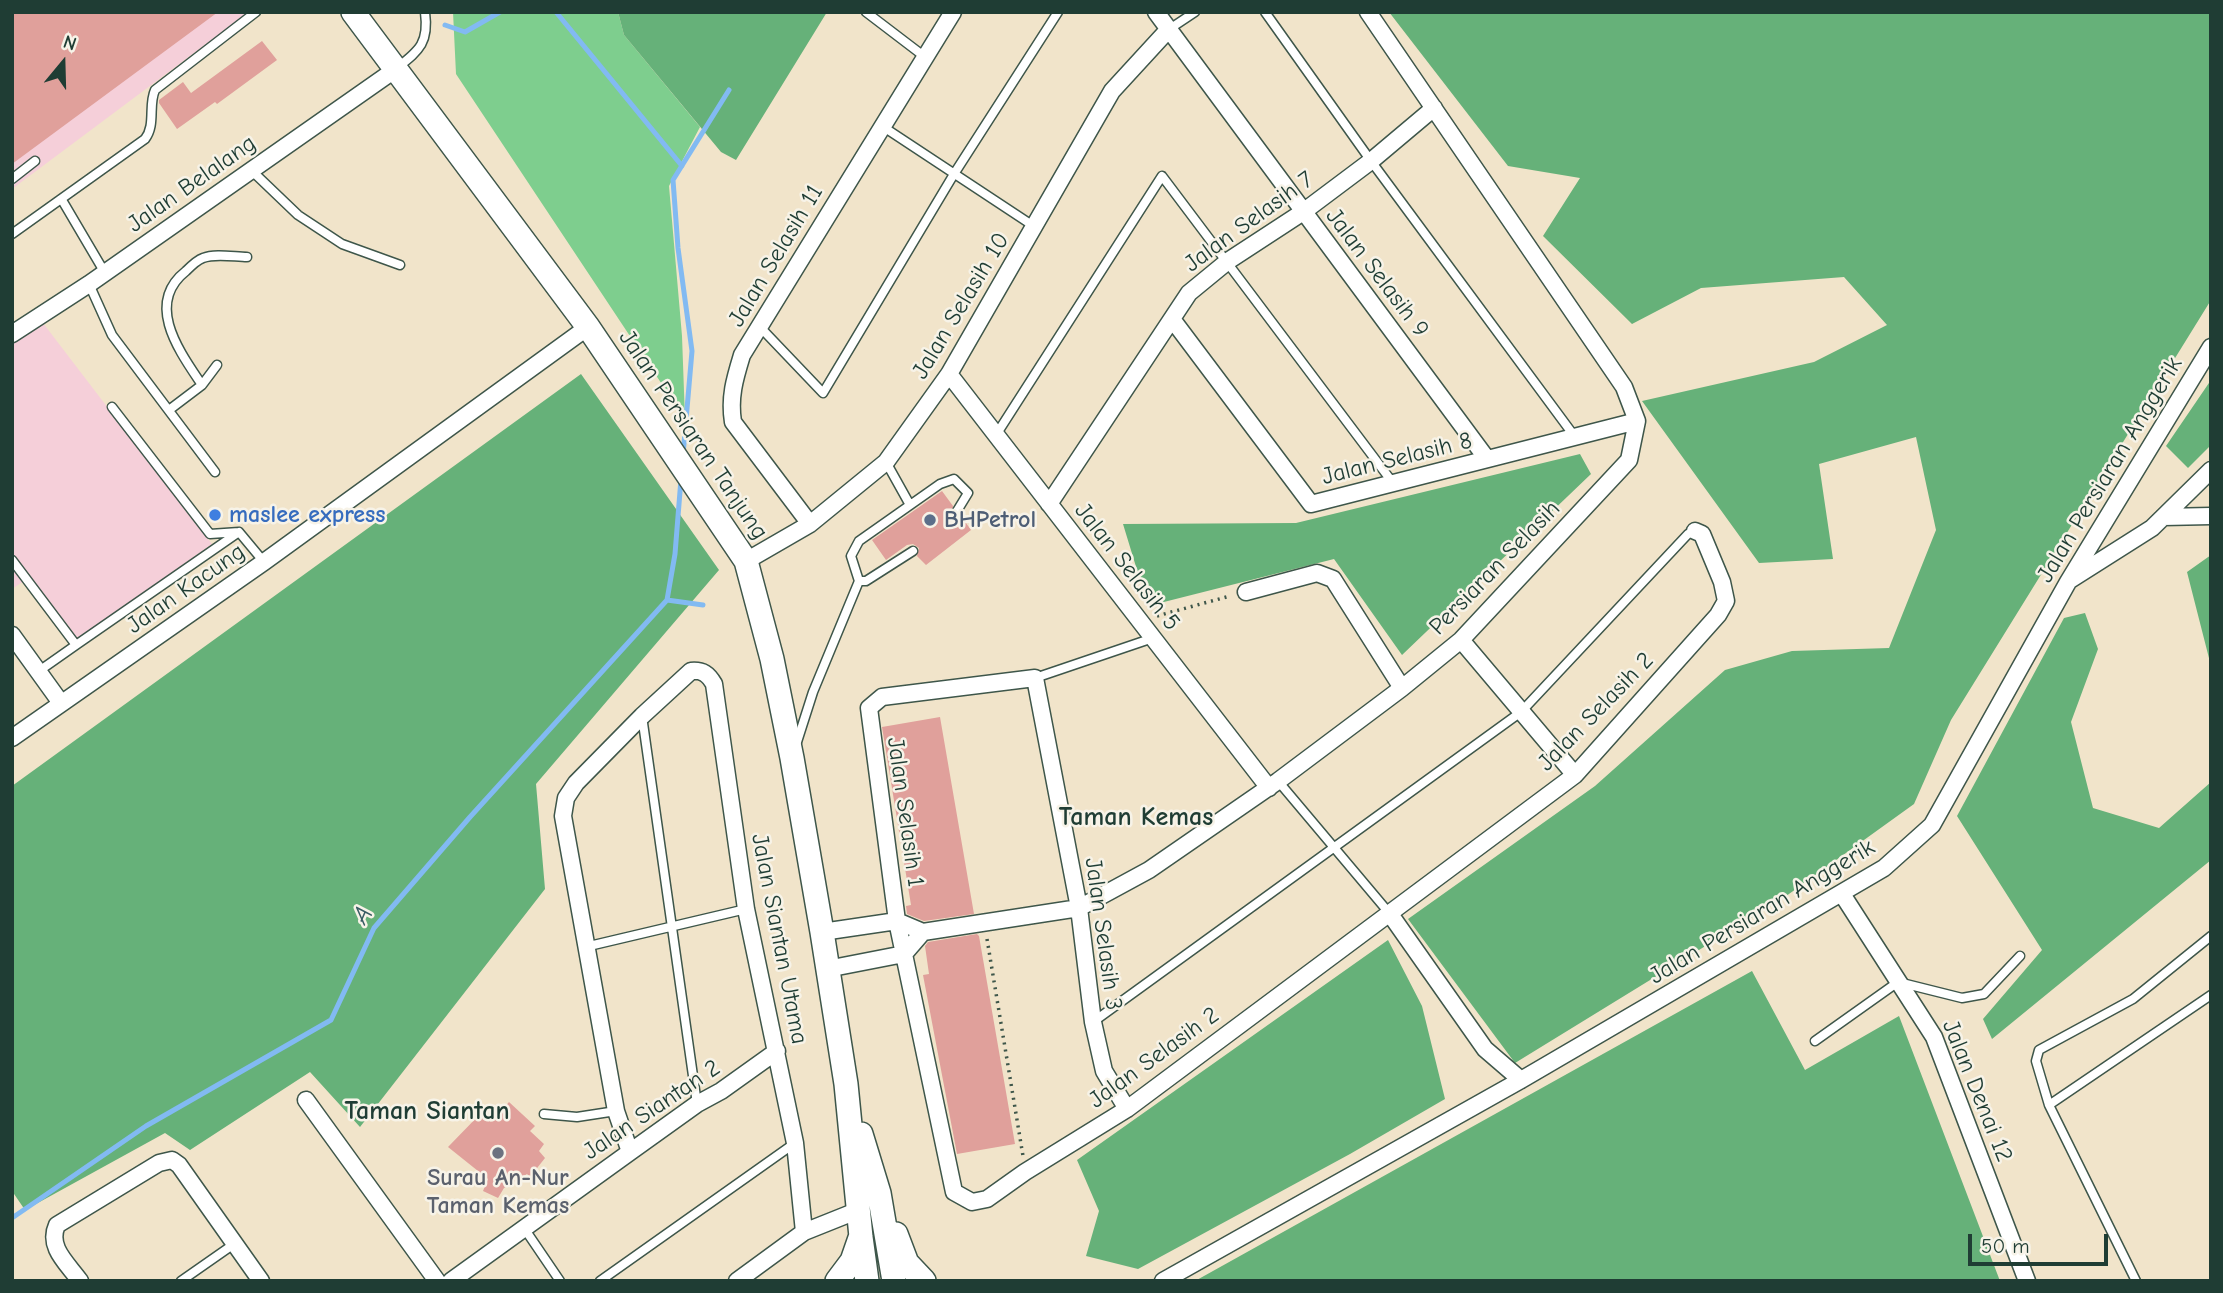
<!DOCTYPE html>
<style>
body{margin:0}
#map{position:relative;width:2223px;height:1293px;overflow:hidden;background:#f1e4ca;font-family:"Comic Neue",sans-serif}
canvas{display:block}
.frame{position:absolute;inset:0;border:14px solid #1f3d34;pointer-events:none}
.north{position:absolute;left:28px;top:28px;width:70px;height:70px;-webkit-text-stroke:5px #f7f3e8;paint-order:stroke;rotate:19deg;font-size:19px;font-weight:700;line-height:28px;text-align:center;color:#1f3d34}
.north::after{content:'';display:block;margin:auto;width:24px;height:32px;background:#1f3d34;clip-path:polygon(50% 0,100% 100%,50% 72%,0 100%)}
.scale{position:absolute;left:1968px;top:1234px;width:140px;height:32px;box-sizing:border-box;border:4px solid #1f3d34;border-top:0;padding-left:9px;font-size:21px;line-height:24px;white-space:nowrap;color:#1f3d34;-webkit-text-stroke:5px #f7f3e8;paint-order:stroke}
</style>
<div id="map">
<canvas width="2223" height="1293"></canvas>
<div class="frame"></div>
<div class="north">N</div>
<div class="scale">50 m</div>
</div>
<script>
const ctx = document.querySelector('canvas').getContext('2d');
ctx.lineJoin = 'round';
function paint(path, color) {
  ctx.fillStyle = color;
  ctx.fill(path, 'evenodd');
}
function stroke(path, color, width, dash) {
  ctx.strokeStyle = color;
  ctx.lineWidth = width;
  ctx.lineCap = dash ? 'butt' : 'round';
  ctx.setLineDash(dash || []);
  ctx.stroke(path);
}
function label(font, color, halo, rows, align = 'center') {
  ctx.font = font + ' "Comic Neue",sans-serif';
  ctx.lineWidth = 5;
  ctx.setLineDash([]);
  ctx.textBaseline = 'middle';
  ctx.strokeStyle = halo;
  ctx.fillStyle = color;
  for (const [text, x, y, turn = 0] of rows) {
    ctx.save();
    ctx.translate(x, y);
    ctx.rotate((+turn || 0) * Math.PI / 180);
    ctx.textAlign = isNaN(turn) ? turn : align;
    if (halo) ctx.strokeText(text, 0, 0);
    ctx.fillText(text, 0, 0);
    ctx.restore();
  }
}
const built = new Path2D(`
 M12 12H249L12 189Z
 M43 323 212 544 78 639 30 577 12 589V343Z`);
const green = new Path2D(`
 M453 12H618L624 35 700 127 669 186 682 336 685 419 456 74Z`);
const forest = new Path2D(`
 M618 12H827L736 160 721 152 624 35Z
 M1389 12H2211V300L1951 720 1914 804 1782 899 1515 1063 1408 919 1595 786 1725 670 1792 651 1889 648 1936 530 1916 437 1819 464 1833 559 1759 563 1642 401 1814 362 1887 325 1844 277 1701 288 1632 324 1543 236 1580 178 1508 166Z
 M581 374 719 570 536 784 545 889 360 1127 310 1072 190 1150 165 1133 25 1210 12 1191V786Z
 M2211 380V445L2188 468 2166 446Z
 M1580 454 1591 474 1402 655 1334 559 1148 606 1123 524 1296 523Z
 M2211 555V666L2187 572Z
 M2085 613 2098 649 2071 722 2093 808 2159 828 2211 782V860L1992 1039 1983 1019 2042 950 1957 816 2064 618Z
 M1388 940 1422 1006 1445 1099 1350 1154 1138 1269 1086 1256 1099 1211 1077 1160Z
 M1752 971 1805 1070 1899 1016 2000 1281H1195Z`);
const stream = new Path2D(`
 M556 12 682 166
 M445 25 465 32 500 12
 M683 455 692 351 678 248 673 180 729 90
 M667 600 703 605
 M12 1218 146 1126 331 1020 374 928 470 817 667 600 675 554 681 479`);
const building = new Path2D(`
 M12 12H218L12 164Z
 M262 41 277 60 217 104 215 102 177 129 159 103V100L183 82 191 93Z
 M942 491 953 506 952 515 956 517 961 516 971 530 926 565 917 556 919 548 913 544 907 545 886 560 872 540Z
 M940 717 974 914 924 921 907 914 906 906 911 905 882 727Z
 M977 934 979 936 1015 1144 957 1154 923 975 929 974 925 946 928 942Z
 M509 1102 535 1126 530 1131 544 1144 539 1151 545 1158 530 1177 527 1174 504 1188 498 1198 483 1191 488 1179 448 1147 481 1113 491 1122Z`);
const path = new Path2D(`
 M1157 616 1230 596
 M987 939 1023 1156`);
const service = new Path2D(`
 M866 12 925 57
 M1265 12 1371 161 1575 437
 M1168 30 1195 12
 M398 67C420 50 429 42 425 12
 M882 126 1035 227
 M251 170 298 215 342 244 400 265
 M12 179 35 161
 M62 200 105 273
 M12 234 145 139C156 125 148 105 155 90L256 12
 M89 284 112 335 215 472
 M760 327 823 393 954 174 1058 12
 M202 385C180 352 144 304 186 271 191 266 197 260 203 258 215 253 235 257 247 257
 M112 407 210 534 239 532 264 562
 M169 410 202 385 217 365
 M996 435 1162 176 1393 483
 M886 462 910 505
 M12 560 76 645 239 532
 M859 581 851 556 859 541 940 484 954 479 968 493 957 511
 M39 671 76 645
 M1035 678 1153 638
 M642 716 697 1104
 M796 745 813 692 859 581H866L913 551
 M1278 781 1390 914
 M585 947 746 909
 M1093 1022 1521 712 1688 534 1695 531
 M1815 1041 1898 982 1962 998 1984 994 2020 956
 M2049 1105 2211 995
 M544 1114 577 1117 616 1111
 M524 1228 560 1281
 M181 1281 234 1244
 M600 1281 795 1143
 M2136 1281 2049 1105 2036 1061 2039 1050 2133 999 2211 936`);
const minor = new Path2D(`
 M1156 12 1487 459
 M1172 319 1311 504 1637 421
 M12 334 89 284 396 69
 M949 374 1269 788
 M1049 504 1189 293 1228 261 1303 212 1371 161 1434 108
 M2163 517 2211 516
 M810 524 733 422C729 397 735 378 742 355L953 12
 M746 561 810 524 886 462 949 374 1112 91 1168 30
 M2070 580 2152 528 2211 470
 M1246 592 1317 573 1333 579 1402 688
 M12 635 61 703
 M1461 640 1575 775
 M12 738 264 562 588 327
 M1842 894 1934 1037 2027 1281
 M1390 914 1485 1049 1521 1080
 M822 932 897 921 923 932 1079 908 1149 870 1278 781 1402 688 1461 640 1629 460 1637 421 1624 387 1368 12
 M827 969 904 954 923 932
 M306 1100 437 1281
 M1127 1109 1104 1071 1093 1022 1079 908 1035 678 882 697 869 708 897 921 954 1192 972 1202 987 1199 1025 1172 1127 1109 1575 775 1718 615 1726 601 1722 582 1702 534 1695 531
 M630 1152 616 1111 563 816 566 798 576 783 642 716 691 671C703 670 708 674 714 684L746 909 795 1143 804 1232
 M80 1281C67 1263 47 1247 57 1225L159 1163 172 1160 179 1165 261 1281
 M451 1281 630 1152 697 1104 721 1091 777 1051
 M737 1281 804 1232 859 1210
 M1163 1281 1521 1080 1884 868 1932 825 2068 582 2211 347`);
const primary = new Path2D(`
 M353 12 588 327 746 561 772 659 792 758 822 932 846 1084 861 1237 867 1281
 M861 1134 879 1193 894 1281
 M896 1234 907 1263 924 1281
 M837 1281 852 1261 860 1238`);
const markers = [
 [215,515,7,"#3f7fe0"],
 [930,520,7,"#5c6f8a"],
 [498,1153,7,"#6b7280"]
];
const streetNames = [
 ["Jalan Belalang",192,184,-35],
 ["Jalan Selasih 7",1249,222,-36],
 ["Jalan Selasih 11",776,256,-59],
 ["Jalan Selasih 9",1377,273,53],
 ["Jalan Selasih 10",961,306,-59],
 ["Jalan Persiaran Tanjung",693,435,56],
 ["Jalan Selasih 8",1397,459,-14],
 ["Jalan Persiaran Anggerik",2110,470,-59],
 ["Jalan Selasih 5",1127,567,52],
 ["Persiaran Selasih",1495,568,-46],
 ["Jalan Kacung",186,589,-35],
 ["Jalan Selasih 2",1596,712,-46],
 ["Jalan Selasih 1",905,812,82],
 ["Jalan Persiaran Anggerik",1762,912,-31],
 ["Jalan Selasih 3",1103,934,82],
 ["Jalan Siantan Utama",779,939,79],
 ["Jalan Selasih 2",1154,1058,-36],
 ["Jalan Denai 12",1977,1091,68],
 ["Jalan Siantan 2",652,1110,-34]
];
const shopNames = [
 ["maslee express",229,515]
];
const serviceNames = [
 ["BHPetrol",944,520]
];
const worshipNames = [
 ["Surau An-Nur",498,1178],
 ["Taman Kemas",498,1206]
];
const neighbourhoodNames = [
 ["Taman Kemas",1136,818],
 ["Taman Siantan",427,1112]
];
const waterNames = [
 ["A",363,915,-55]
];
paint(built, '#f5cfd9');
paint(green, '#7ece8e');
paint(forest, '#66b179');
stroke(stream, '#82baf2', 5);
paint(building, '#e0a09b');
stroke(service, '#3e564a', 11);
stroke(minor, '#3e564a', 19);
stroke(primary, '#3e564a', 26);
stroke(path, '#3e564a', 3.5, [2, 5]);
stroke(service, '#fff', 8);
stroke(minor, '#fff', 16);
stroke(primary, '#fff', 23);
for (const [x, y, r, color] of markers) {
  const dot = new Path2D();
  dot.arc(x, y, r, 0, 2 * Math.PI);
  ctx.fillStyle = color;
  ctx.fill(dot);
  stroke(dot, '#f7f3e8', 2.5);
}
label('24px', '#1f3d34', '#f7f3e8', streetNames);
label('bold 24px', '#366cbe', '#f7f3e8', shopNames, 'left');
label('bold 24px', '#4e5e75', '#f7f3e8', serviceNames, 'left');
label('bold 24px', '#5b616d', '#f7f3e8', worshipNames);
label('bold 26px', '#1f3d34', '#f7f3e8', neighbourhoodNames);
label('italic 26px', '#385c64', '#f7f3e8', waterNames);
</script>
